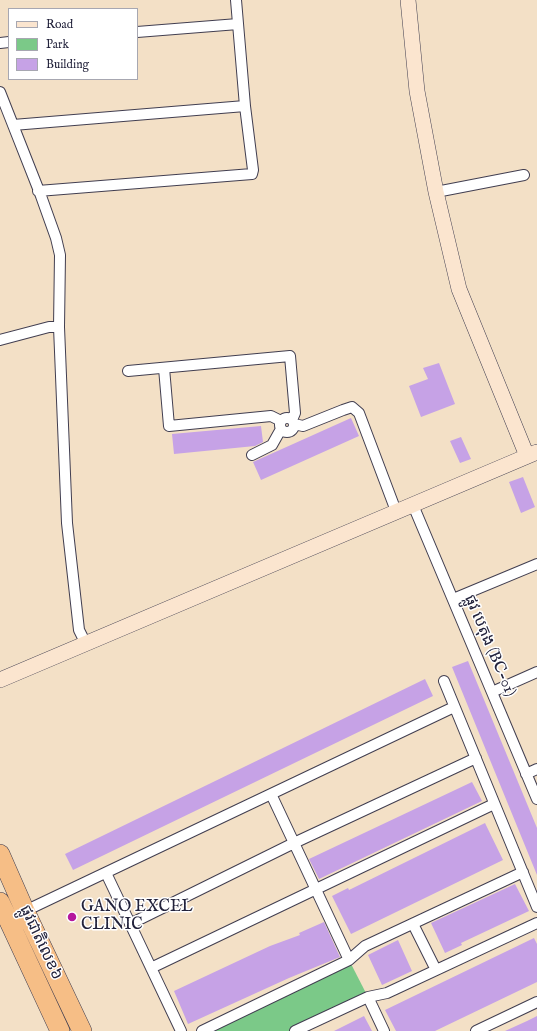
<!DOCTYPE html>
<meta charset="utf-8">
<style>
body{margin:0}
#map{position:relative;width:537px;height:1031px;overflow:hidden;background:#f3e0c6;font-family:"IM FELL English",serif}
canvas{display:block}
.legend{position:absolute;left:8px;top:8px;width:130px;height:72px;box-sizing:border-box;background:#fff;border:1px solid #a7a7b1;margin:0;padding:5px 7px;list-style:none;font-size:12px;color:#22223b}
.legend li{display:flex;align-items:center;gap:8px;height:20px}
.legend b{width:20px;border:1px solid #a7a7b1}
</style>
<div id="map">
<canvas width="537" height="1031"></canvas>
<ul class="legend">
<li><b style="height:5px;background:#fbe5cf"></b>Road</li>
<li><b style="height:11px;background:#7bc988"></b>Park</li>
<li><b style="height:11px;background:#c6a2e6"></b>Building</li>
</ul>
</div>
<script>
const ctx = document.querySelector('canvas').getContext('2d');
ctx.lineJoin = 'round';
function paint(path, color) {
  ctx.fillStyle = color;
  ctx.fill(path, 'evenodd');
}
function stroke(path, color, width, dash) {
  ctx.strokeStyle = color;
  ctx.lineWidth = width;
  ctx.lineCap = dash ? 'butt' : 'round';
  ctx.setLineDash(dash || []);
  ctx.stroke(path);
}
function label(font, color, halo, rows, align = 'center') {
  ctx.font = font + ' "IM FELL English","Noto Sans Khmer",serif';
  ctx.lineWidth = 3;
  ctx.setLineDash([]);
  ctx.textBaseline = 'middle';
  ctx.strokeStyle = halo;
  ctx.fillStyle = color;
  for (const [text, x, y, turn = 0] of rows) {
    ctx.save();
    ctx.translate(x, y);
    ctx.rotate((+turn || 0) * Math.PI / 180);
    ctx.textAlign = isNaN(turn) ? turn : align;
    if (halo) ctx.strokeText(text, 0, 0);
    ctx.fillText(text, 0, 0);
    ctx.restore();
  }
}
const green = new Path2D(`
 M349 960 368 997 295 1031H202Z`);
const building = new Path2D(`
 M439 363 455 404 421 417 409 386 428 379 423 368Z
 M351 418 359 436 261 480 253 462Z
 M261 426 263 442 255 446 174 454 172 434Z
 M461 437 471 459 460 463 450 441Z
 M523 477 535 507 521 513 509 482Z
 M468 661 537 828V875L452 667Z
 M425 679 433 696 73 870 65 854Z
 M472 782 482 801 319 879 309 859Z
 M485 823 503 860 351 934 332 896 348 888 349 890Z
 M515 884 529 911 461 943 462 945 445 953 431 923Z
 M324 922 340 957 289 978 188 1024 174 991 270 946 300 935 299 933Z
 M534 938 537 944V982L435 1031H396L385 1010Z
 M398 940 412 971 382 985 368 955Z
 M364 1016 372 1031H334Z
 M537 1016V1031H505L527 1021Z`);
const street = new Path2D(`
 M137 32 238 24
 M0 43 9 42
 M0 92 41 196 56 238 60 255 59 327 67 523 79 630 86 644
 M13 125 245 106
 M38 191 252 174 253 170 245 106 236 0
 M436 192 524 175
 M0 340 49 327H59
 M164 368 169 426 271 416 281 421
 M128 371 290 356 295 413 292 420
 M280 425a7 7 0 1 1 14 0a7 7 0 1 1-14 0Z
 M294 424 303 426 343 410 352 407 359 413 396 511
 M252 455 272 445 281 429
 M413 505 537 799
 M453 599 537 564
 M444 681 537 907
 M492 692 537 672
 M526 774 537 769
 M271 794 349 960
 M106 873 181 1031
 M25 911 454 707
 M130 924 294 843 476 758
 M413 924 436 970
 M151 968 494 804
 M368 997 384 1031
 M202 1031 349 960 365 946 523 872
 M295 1031 368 997 387 993 537 923
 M476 1031 537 1002`);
const secondary = new Path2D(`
 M408 0 417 91 436 192 459 289 527 456
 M0 680 537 452`);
const highway = new Path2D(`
 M0 854 25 911 82 1031
 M0 902 60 1031`);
const markers = [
 [72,917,5,"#b5179e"]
];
const streetNames = [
 ["ផ្លូវ បេតុង (BC-01)",489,646,67],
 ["ផ្លូវជាតិលេខ៦",40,943,65]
];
const poiNames = [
 ["GANO EXCEL",81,908],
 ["CLINIC",81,926]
];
paint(green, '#7bc988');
paint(building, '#c6a2e6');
stroke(street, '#413e50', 12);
stroke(secondary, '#413e50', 16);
stroke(highway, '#413e50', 20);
stroke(street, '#fff', 10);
stroke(secondary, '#fbe5cf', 15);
stroke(highway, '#f6be86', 19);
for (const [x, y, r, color] of markers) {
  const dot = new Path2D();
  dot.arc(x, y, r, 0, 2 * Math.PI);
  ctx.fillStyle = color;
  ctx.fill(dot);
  stroke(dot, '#fff', 1.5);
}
label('16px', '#22223b', '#fff', streetNames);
label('16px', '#22223b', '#fff', poiNames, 'left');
</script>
